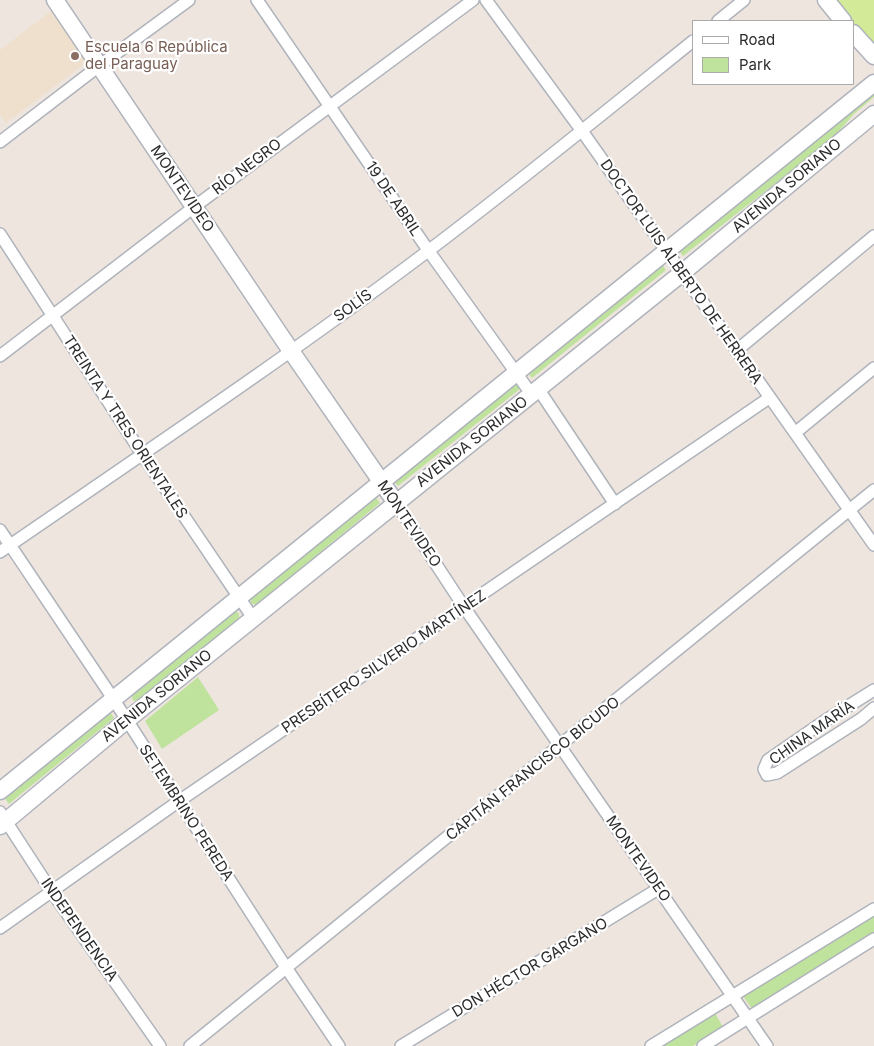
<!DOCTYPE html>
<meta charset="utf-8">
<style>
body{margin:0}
#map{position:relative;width:874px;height:1046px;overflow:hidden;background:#eee5df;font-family:Inter,sans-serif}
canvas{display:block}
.legend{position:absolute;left:692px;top:20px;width:162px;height:65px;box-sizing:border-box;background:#fff;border:1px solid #ababab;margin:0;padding:6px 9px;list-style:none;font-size:15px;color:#2c2c2c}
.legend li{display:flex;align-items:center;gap:10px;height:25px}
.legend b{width:25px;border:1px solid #ababab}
</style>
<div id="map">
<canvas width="874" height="1046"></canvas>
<ul class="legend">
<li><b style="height:6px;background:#fff"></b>Road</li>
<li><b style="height:14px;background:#bfe39c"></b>Park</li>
</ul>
</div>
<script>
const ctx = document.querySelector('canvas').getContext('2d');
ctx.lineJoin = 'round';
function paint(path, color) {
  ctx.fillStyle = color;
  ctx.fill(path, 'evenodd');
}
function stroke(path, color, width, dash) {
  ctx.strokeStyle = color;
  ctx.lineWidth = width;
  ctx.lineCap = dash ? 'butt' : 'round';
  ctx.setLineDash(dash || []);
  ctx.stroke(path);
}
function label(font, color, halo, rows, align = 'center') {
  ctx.font = font + ' Inter,sans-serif';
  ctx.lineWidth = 4.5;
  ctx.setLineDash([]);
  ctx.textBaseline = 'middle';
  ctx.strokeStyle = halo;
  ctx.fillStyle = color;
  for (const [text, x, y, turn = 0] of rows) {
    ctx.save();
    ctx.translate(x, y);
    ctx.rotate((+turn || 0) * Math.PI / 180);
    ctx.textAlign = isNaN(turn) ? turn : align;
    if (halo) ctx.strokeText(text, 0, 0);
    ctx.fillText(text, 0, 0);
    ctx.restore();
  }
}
const education = new Path2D(`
 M51 11 87 62 6 123 0 115V50Z`);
const green = new Path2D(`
 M874 91V97L854 114 833 138 683 256 677 248Z
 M660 262 666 270 532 378 526 370Z
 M514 381 520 389 398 486 392 479Z
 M375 496 380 503 256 605 251 603V598Z
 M233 611 239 613V618L139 700 134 701 132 699 133 693Z
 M198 677 219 710 162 749 145 721Z
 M109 710 114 718 9 804 3 796Z
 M874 914V933L752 1009 743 996Z
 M715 1013 723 1027 693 1046H661Z`);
const pitch = new Path2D(`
 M835 0H874V47L868 43 853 23V21H851Z`);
const street = new Path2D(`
 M257 0 428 250 532 395
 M486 0 582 131 874 545
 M718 21 744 0
 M0 142 99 66 189 0
 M0 234 142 454 253 618
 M736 351 874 236
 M0 356 194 207 473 0
 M539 390 615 504
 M795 433 874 368
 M396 503 464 607 767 1046
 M0 530 114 700 287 969 339 1046
 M0 552C144 453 289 356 428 251 518 183 605 112 693 41
 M874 690 826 720 768 760 764 769 767 775 777 773 861 719 874 708
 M0 812 52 892 160 1046
 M0 928 179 801 769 398
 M190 1046 874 490
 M401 1046 658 889
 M651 1046 874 909
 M703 1046 874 939`);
const secondary = new Path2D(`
 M55 0 291 351 396 503
 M826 0 843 21
 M853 33 874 56
 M0 791 874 83
 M0 826 127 720 682 273 874 114`);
const markers = [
 [75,56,5,"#8d6e63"]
];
const educationNames = [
 ["Escuela 6 República",85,47],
 ["del Paraguay",85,64]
];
const streetNames = [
 ["RÍO NEGRO",247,167,-37],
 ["AVENIDA SORIANO",787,186,-40],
 ["MONTEVIDEO",182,189,56],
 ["19 DE ABRIL",393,199,56],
 ["DOCTOR LUIS ALBERTO DE HERRERA",681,272,55],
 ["SOLÍS",353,306,-36],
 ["TREINTA Y TRES ORIENTALES",125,427,57],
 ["AVENIDA SORIANO",472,442,-38],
 ["MONTEVIDEO",409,524,56],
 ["PRESBÍTERO SILVERIO MARTÍNEZ",384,662,-34],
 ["AVENIDA SORIANO",157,696,-39],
 ["CHINA MARÍA",812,733,-35],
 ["CAPITÁN FRANCISCO BICUDO",533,769,-39],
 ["SETEMBRINO PEREDA",186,813,57],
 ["MONTEVIDEO",638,859,55],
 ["INDEPENDENCIA",79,930,55],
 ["DON HÉCTOR GARGANO",530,968,-31]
];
paint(education, '#efe0ce');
paint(green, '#bfe39c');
paint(pitch, '#d3eb98');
stroke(street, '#afb3bc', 14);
stroke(secondary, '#afb3bc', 19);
stroke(street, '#fff', 11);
stroke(secondary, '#fff', 16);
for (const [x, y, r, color] of markers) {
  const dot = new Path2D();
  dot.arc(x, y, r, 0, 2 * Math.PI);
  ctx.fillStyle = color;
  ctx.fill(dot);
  stroke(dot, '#fff', 2);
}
label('15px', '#785e54', '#fff', educationNames, 'left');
label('15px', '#2c2c2c', '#fff', streetNames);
</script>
